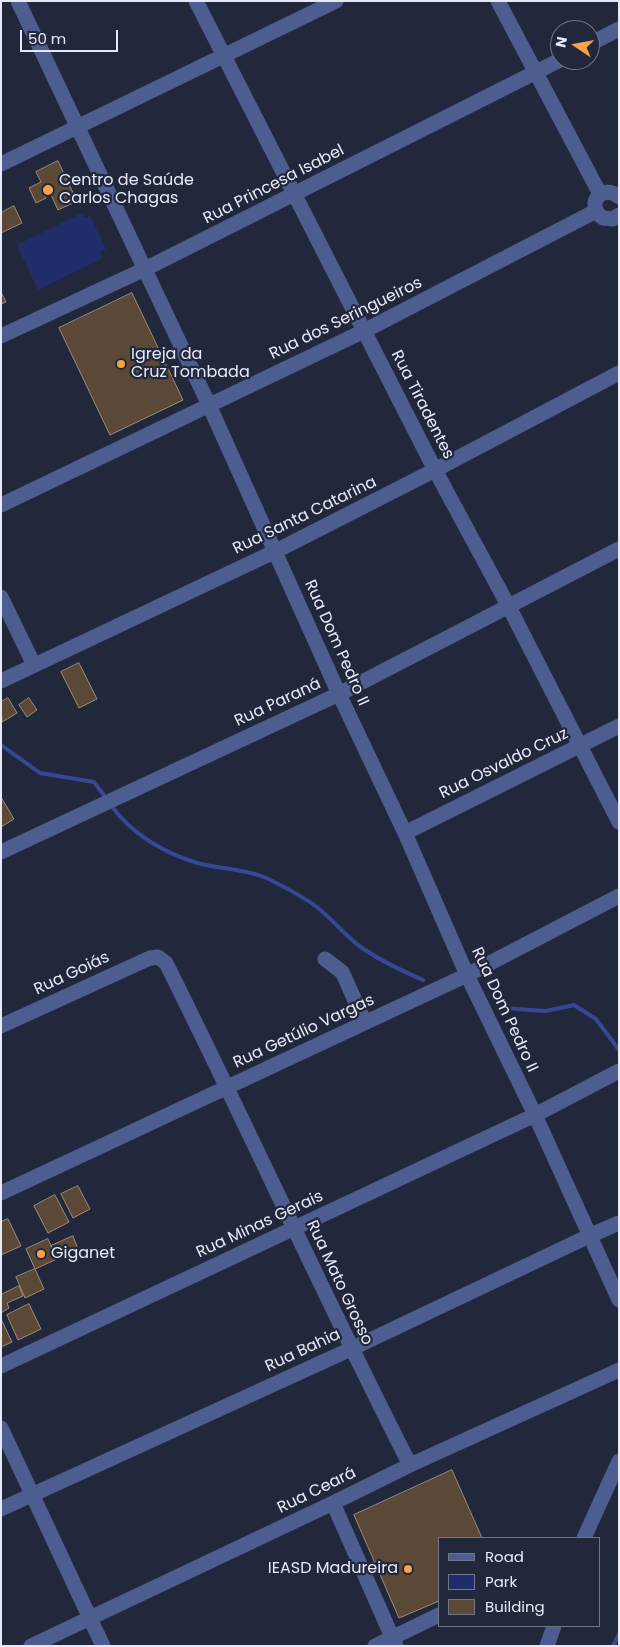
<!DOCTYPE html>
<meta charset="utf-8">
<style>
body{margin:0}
#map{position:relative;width:620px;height:1647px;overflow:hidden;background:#22283c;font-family:Poppins,sans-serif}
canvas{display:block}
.frame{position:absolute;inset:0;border:2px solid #e6eaf8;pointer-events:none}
.legend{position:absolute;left:438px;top:1537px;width:162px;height:90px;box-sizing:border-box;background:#22283c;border:1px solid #707687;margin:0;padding:6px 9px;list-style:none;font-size:15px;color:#e6eaf8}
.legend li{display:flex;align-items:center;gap:10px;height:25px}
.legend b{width:25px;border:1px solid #707687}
.north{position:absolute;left:550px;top:20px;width:50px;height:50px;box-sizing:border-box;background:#22283c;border:1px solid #707687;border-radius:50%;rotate:282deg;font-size:14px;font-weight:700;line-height:20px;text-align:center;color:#e6eaf8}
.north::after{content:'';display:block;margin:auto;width:18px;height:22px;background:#f7a148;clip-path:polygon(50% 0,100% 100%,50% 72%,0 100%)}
.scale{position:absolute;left:20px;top:30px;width:98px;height:22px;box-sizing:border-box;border:2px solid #e6eaf8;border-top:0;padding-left:6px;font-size:15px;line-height:18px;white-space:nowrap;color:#e6eaf8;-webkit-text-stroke:4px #22283c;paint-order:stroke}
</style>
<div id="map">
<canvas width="620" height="1647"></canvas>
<div class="frame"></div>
<ul class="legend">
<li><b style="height:6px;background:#4e5d90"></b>Road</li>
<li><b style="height:14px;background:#212d6a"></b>Park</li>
<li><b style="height:14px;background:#5b4836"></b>Building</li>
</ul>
<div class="north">N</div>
<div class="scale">50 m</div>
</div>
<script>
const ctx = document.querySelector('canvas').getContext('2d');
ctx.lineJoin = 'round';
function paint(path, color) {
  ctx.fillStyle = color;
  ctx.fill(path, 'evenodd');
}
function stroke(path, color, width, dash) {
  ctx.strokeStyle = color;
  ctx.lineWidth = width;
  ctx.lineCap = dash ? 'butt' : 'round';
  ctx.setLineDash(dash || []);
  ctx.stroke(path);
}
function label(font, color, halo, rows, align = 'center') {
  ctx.font = font + ' Poppins,sans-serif';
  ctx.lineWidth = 4.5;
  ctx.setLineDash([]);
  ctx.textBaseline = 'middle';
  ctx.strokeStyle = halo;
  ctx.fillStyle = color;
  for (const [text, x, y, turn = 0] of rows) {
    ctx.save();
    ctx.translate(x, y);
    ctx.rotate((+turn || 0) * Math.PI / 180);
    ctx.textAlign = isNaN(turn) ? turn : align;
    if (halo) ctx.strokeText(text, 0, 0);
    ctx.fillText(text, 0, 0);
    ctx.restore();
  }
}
const green = new Path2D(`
 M82 213 84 218 90 216 106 249 100 252 103 258 38 290 17 245Z`);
const stream = new Path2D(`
 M1 745 40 773 94 782 106 798
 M110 804C131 834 165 854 201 864 222 869 244 869 264 877 276 882 303 897 314 905 331 917 345 936 362 948 381 961 402 971 423 980
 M502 1008 546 1011 574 1005 596 1019 619 1050
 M613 1646 619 1634`);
const building = new Path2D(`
 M58 161 77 201 58 210 48 188 42 191 46 198 36 203 29 188 41 182 36 172Z
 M14 206 22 223 1 233V213Z
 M1 292 6 302 1 304Z
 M132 293 183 400 110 435 59 328Z
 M79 663 97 699 79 708 61 672Z
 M8 698 17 713 2 722 1 702Z
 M29 698 37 710 27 717 19 705Z
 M1 797 14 819 1 827Z
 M78 1186 90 1209 73 1218 61 1194Z
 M55 1195 69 1222 48 1233 34 1206Z
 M8 1219 21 1246 1 1255V1222Z
 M73 1236 78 1249 57 1259 51 1246Z
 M48 1239 57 1259 35 1269 26 1249Z
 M35 1269 44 1289 25 1298 16 1277Z
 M19 1286 23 1296 7 1303 9 1308 1 1313V1295Z
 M29 1304 41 1329 18 1340 7 1315Z
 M2 1321 12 1342 1 1347V1322Z
 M452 1470 482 1538H439V1601L399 1618 354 1515Z`);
const minor = new Path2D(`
 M18 1 209 405 339 694 405 833 467 975 535 1115 619 1300
 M196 1 435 470 509 607 619 822
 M498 1 600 194
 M590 44 619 29
 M1 164 336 1
 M619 197C602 182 584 206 603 218L613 219 619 215
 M1 336 145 269 560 60
 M1 505 364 331 596 211
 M1 597 34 665
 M1 681 276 551 435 470 619 373
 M405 833 619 726
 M1 852 339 694 619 549
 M325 959 342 972 344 976 365 1023
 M1 1026 150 958 158 957 166 963C249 1129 325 1299 410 1465
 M1 1193 467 975 619 896
 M1 1366 535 1115 619 1071
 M1 1428 103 1646
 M333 1503 396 1646
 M1 1509 351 1349 589 1236 619 1223
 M584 1538 619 1461
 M31 1646 333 1503 410 1465 619 1370
 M375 1646 439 1615
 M547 1646 554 1626`);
const markers = [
 [48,190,6,"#f7a148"],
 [121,364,5,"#f7a148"],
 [41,1254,5,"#f7a148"],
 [408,1569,5,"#f7a148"]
];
const poiNames = [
 ["Centro de Saúde",59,181],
 ["Carlos Chagas",59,199],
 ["Igreja da",131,355],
 ["Cruz Tombada",131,373],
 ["Giganet",51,1254],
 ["IEASD Madureira",398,1569,"right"]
];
const streetNames = [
 ["Rua Princesa Isabel",274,185,-27],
 ["Rua dos Seringueiros",346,319,-26],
 ["Rua Tiradentes",422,405,63],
 ["Rua Santa Catarina",305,516,-26],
 ["Rua Dom Pedro II",336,643,66],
 ["Rua Paraná",278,703,-25],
 ["Rua Osvaldo Cruz",504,764,-26],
 ["Rua Goiás",72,974,-25],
 ["Rua Dom Pedro II",504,1010,65],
 ["Rua Getúlio Vargas",304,1032,-25],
 ["Rua Minas Gerais",260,1225,-25],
 ["Rua Mato Grosso",339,1283,65],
 ["Rua Bahia",303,1351,-25],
 ["Rua Ceará",317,1491,-26]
];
paint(green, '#212d6a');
stroke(stream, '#364793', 4);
paint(building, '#5b4836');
stroke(building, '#9f8a77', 1);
stroke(minor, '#4e5d90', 15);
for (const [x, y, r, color] of markers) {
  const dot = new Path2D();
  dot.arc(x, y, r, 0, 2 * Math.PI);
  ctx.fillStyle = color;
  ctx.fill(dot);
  stroke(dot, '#22283c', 2);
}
label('16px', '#e6eaf8', '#22283c', poiNames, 'left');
label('16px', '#e6eaf8', '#22283c', streetNames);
</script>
